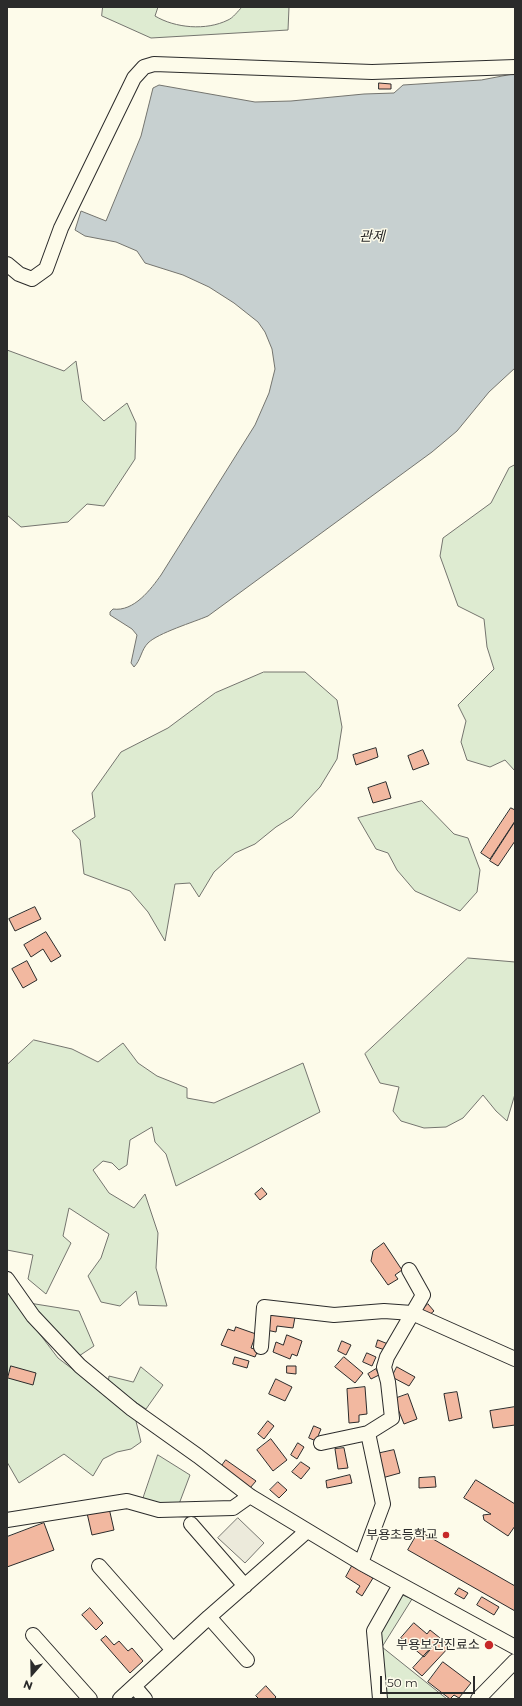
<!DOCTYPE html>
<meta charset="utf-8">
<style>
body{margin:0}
#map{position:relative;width:522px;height:1706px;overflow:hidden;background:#fdfbea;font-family:Montserrat,sans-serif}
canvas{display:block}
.frame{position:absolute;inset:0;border:8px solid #2b2b2b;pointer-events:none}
.north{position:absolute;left:12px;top:1654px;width:40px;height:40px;-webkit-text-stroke:3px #fdfbea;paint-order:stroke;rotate:200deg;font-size:11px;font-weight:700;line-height:16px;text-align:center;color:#2b2b2b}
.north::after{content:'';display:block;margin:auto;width:14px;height:18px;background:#2b2b2b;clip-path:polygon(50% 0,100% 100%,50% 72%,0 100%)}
.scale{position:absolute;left:380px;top:1676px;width:95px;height:18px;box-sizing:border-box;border:2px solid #2b2b2b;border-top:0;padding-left:5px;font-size:12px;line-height:14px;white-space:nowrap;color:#2b2b2b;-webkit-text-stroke:3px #fdfbea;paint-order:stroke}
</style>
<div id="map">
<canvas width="522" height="1706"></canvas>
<div class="frame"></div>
<div class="north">N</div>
<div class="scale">50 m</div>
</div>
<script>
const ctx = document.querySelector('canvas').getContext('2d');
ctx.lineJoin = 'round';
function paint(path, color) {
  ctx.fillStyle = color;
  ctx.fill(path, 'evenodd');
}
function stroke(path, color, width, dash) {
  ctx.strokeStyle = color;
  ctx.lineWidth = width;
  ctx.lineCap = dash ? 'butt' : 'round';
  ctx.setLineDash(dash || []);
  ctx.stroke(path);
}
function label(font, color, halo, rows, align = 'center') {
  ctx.font = font + ' Montserrat,"Noto Sans KR",sans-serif';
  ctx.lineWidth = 3;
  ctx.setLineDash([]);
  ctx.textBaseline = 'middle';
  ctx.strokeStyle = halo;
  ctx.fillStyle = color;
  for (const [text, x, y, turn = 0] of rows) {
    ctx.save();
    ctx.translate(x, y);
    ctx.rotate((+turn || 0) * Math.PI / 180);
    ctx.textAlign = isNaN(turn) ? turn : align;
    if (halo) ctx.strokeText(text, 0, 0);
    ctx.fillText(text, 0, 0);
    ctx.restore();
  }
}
const green = new Path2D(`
 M103 7H158L155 16C175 28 206 31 228 20 233 18 238 11 242 7H289L288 30 151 38 102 16Z
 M7 350 64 371 76 361 82 400 104 421 127 403 136 423 135 459 104 506 87 504 68 522 21 527 7 515Z
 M515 465V771L505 760 490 767 467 760 461 742 466 721 458 705 494 669 487 647 484 619 458 606 440 556 443 538 491 503 509 468Z
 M264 672H305L337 700 342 727 337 759 320 787 292 817 276 827 255 844 235 853 214 872 199 897 190 883 175 884 165 941 148 912 130 891 84 874 80 840 72 831 95 817 92 793 121 752 168 728 215 693Z
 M422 801 454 834 468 838 480 870 477 892 460 911 415 891 397 870 388 853 376 849 358 818Z
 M468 958 515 962V1094L507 1121 496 1111 483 1095 463 1118 446 1127 424 1128 401 1121 393 1111 399 1087 380 1083 365 1054Z
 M34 1040 72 1049 98 1062 123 1043 138 1063 157 1076 187 1088V1098L214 1103 303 1063 320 1112 176 1186 166 1154 155 1142 152 1127 130 1140 127 1165 119 1170 112 1163 103 1161 93 1170 109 1193 134 1208 145 1194 158 1233 156 1268 167 1306 139 1305 136 1291 120 1306 101 1302 88 1276 101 1258 109 1234 69 1208 63 1236 71 1243 46 1294 28 1279 33 1255 7 1250V1065Z
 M7 1291 58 1358 135 1417 141 1442 131 1449 117 1452 103 1459 93 1476 64 1454 19 1483 7 1462Z
 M29 1303 79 1311 94 1346 79 1356Z
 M141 1367 163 1385 146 1409 108 1384 109 1376 133 1382Z
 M158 1455 190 1475 179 1504 164 1506 143 1499Z
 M400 1594 412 1599 382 1647 447 1699H382L377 1632Z`);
const parking = new Path2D(`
 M238 1518 264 1543 245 1563 218 1538Z`);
const water = new Path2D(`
 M515 74V368L489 392 457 431 432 452 208 616C194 622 158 633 148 643 141 650 141 660 134 667L131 663 137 635 132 629 110 615V612L113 609C134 612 151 589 161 575L255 425 269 393 275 369 272 349 265 332 258 322 234 303 209 287 183 275 145 263 137 251 116 242 85 236 75 230 81 211 106 221 141 136 153 88 159 85 255 102 291 101 364 94 394 93 403 85 481 80Z`);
const building = new Path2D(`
 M379 83 391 84V89H379Z
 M376 748 378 757 356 765 353 755Z
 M423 750 429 764 413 770 408 756Z
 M386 782 391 798 373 803 368 788Z
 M511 808 515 810V821L490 859 481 853Z
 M515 822V841L498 866 490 861Z
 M35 907 41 919 15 931 9 919Z
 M46 932 61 956 51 962 43 949 31 957 24 945Z
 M27 961 37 980 23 988 12 969Z
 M262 1188 267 1194 260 1200 255 1194Z
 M384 1243 402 1270 395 1275 398 1279 388 1285 371 1261 373 1251Z
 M428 1304 434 1311 428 1316 422 1310Z
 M268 1314 295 1317 293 1328 277 1326 276 1332 266 1330Z
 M236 1327 256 1334 251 1348 258 1350 255 1357 221 1345 228 1329 234 1331Z
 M287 1335 302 1341 297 1356 292 1354 290 1359 273 1352 276 1342 283 1345Z
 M378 1340 388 1344 385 1350 376 1347Z
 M342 1341 351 1345 346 1355 338 1351Z
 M367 1353 376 1357 372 1366 363 1362Z
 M235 1357 249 1361 247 1368 233 1364Z
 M344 1357 363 1373 355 1383 335 1367Z
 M11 1366 36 1373 33 1385 8 1378Z
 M287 1366H296V1374L287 1373Z
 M397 1367 415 1377 409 1386 392 1377Z
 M376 1369 379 1375 371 1379 368 1374Z
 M276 1379 292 1387 285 1401 269 1394Z
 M365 1387 367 1414 359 1415V1422L349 1423 347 1389Z
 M457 1392 462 1418 449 1421 444 1394Z
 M408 1394 417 1419 404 1424 394 1399Z
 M515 1407V1425L493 1428 490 1411Z
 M268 1421 274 1426 264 1439 258 1434Z
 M314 1426 321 1429 316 1441 309 1438Z
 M271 1439 287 1460 273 1471 257 1450Z
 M298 1443 304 1447 297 1459 291 1455Z
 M344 1448 348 1468 338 1469 335 1449Z
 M394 1450 400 1473 382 1478 376 1454Z
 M226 1460 256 1481 250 1488 221 1467Z
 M301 1462 310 1468 301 1479 292 1472Z
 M350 1475 352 1483 327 1488 326 1481Z
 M435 1477 436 1487 419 1488V1478Z
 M476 1480 515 1504V1526L508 1536 484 1520 483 1515 491 1514 464 1498Z
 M278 1482 287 1490 279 1498 270 1490Z
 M109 1508 114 1530 92 1535 87 1513Z
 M44 1523 54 1550 7 1567V1537Z
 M419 1531 515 1586V1611L408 1550Z
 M352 1566 373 1578 362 1596 356 1592 360 1586 346 1577Z
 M459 1588 468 1593 464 1599 455 1594Z
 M482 1597 499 1607 494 1615 477 1605Z
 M90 1608 103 1623 96 1630 82 1615Z
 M414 1623 427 1634 430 1630 440 1638 424 1657 401 1638Z
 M106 1636 114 1645 119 1641 128 1651 132 1648 143 1661 130 1673 101 1640Z
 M440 1638 450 1646 422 1676 413 1668Z
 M443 1662 471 1683 459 1698 454 1695 450 1699 428 1682Z
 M266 1686 276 1697 274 1699H259L256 1696Z`);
const minor = new Path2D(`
 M7 264 19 274 32 279 46 269 61 228 134 78 144 67 154 64 372 72 515 67
 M7 1279 33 1316 80 1366 132 1409 198 1456 250 1496 361 1563 515 1647
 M261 1347 264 1307 334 1315 384 1311 412 1313 515 1359
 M321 1443 368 1433
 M7 1520 127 1501 159 1510 233 1508 250 1496
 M191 1524 245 1586
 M361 1563 383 1504 368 1433 392 1418 388 1382 384 1367 387 1357 423 1295 409 1270
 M99 1566 173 1650
 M209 1617 247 1660
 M33 1635 90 1699
 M134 1686 145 1699
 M120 1699 209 1617 307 1531
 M380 1699 374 1631 400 1585
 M478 1699 515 1661`);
const markers = [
 [446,1535,4,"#c62828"],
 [489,1645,5,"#c62828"]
];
const poiNames = [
 ["부용초등학교",438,1535],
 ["부용보건진료소",480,1645]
];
const waterNames = [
 ["관제",372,237]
];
paint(green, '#deebd1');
stroke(green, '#74746e', 1);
paint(parking, '#eceadb');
stroke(parking, '#74746e', 1);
paint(water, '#c7d0d0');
stroke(water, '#74746e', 1);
paint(building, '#f2b8a0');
stroke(building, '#2b2b2b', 1);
stroke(minor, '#2b2b2b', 16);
stroke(minor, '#fdfbea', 14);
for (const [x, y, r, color] of markers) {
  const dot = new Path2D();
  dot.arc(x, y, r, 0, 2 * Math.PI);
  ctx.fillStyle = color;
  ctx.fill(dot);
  stroke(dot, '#fdfbea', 1.5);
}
label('13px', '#2b2b2b', '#fdfbea', poiNames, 'right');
label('italic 14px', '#2b2b2b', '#fdfbea', waterNames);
</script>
